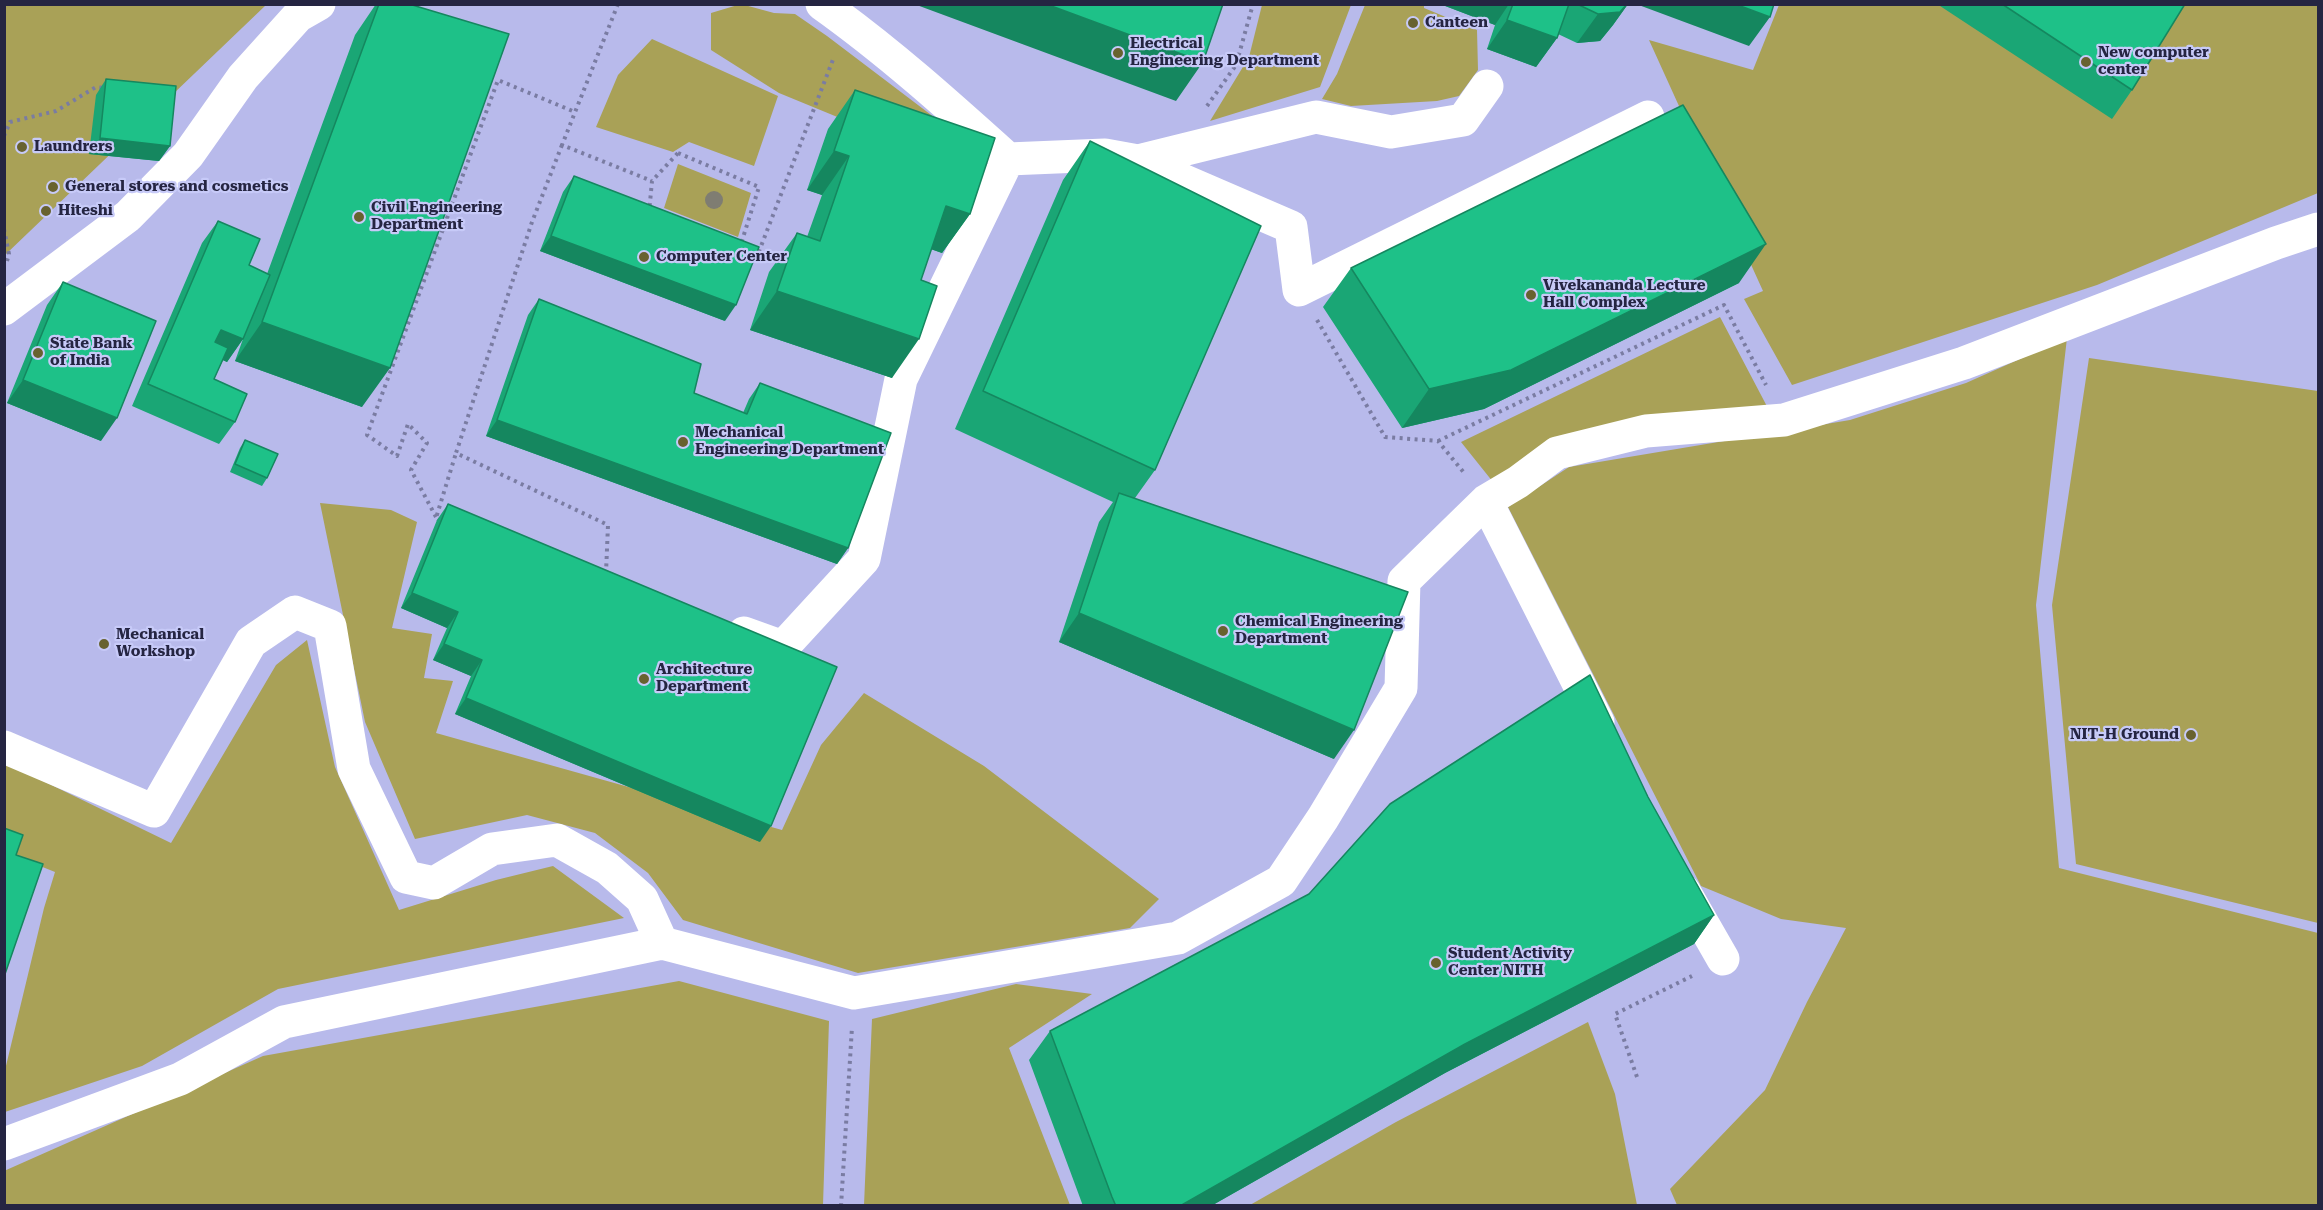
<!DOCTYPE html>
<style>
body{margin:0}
#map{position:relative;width:2323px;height:1210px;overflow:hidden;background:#c7caf8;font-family:"Roboto Serif",serif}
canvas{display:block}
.frame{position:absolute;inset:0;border:6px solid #252542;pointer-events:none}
</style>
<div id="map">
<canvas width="2323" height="1210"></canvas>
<div class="frame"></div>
</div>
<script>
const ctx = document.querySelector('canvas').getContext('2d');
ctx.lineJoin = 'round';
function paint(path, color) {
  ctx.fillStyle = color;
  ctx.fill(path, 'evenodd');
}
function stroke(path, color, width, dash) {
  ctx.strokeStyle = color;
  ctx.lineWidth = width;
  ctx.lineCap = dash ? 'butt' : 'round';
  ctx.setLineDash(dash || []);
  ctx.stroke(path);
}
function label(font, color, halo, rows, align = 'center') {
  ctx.font = font + ' "Roboto Serif",serif';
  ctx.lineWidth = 4.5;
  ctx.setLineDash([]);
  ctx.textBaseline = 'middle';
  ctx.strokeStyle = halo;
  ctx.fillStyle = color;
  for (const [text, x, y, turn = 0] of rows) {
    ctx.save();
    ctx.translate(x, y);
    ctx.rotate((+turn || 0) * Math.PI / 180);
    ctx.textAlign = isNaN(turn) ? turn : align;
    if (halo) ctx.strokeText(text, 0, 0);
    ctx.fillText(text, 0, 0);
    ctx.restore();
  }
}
const built = new Path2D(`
 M5 5H2318V1205L5 1206Z`);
const green = new Path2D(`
 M741 4 774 13 795 14 827 36 976 149 886 137 779 93 711 50V13Z
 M5 5H266L5 255Z
 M1262 5H1351L1320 87 1210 121 1249 57Z
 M1365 5H1424V8L1477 30 1478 70 1459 96 1437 101 1351 106 1322 99 1337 74Z
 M1779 5H2318V193L2097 285 1792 385 1744 299 1763 291 1649 40 1753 70Z
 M652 39 778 96 754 166 689 142 673 152 596 127 618 75Z
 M678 164 751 193 738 237 664 208Z
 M1720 317 1771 414 1493 482 1461 442Z
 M2067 338 2036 605 2059 868 2318 933V1205H1677L1670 1189 1765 1090 1807 1002 1846 928 1781 919 1701 886 1508 507 1569 467 1850 420 1966 383Z
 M2089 358 2318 391V923L2076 864 2052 605Z
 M320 503 391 510 417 522 392 628 432 634 424 678 453 681 436 733 782 830 821 745 864 693 984 766 1159 899 1130 928 858 973 683 920 648 873 595 833 527 815 415 839 365 722Z
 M307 640 335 767 399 910 496 880 553 866 624 918 278 989 142 1066 5 1112V1070L44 908 55 872 5 852 4 762 171 843 276 665Z
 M679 981 829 1021 823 1205 5 1206 4 1171 263 1056Z
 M1016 984 1092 994 1009 1048 1070 1205H864L872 1019Z
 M1588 1022 1615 1094 1637 1205H1250L1396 1122Z`);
const path = new Path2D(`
 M618 4 562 145 652 181
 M1207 106 1236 65 1253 4
 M4 136 10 122 56 111 96 87 104 88
 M562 145 532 222 456 453 608 525 606 573
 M678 153 759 187 740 247 649 213 652 181Z
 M4 229 9 254 7 261
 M753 252 758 254 834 57
 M1317 320 1385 437 1438 441 1465 474
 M1438 441 1724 305 1766 385
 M436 517 411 470 427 443 408 424 397 456 367 435 498 80 575 112
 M440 521 436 518 456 453
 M1637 1077 1615 1014 1692 976
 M841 1206 852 1027`);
const minor = new Path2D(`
 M822 4C888 51 948 105 1008 159L1105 155 1138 161 1291 227 1299 290 1648 117
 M1138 161 1316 117 1391 132 1463 120 1487 86
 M4 309 128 216 188 155 243 77 298 16 319 4
 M1486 501 1598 722
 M744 633 783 647 864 559 901 379 1008 159
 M4 747 154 811 251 642 295 612 330 626 354 769 406 877 434 883 492 849 557 840 607 868 642 899 662 943
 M1684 891 1723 959
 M4 1144 180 1079 284 1022 662 943 854 993 1178 938 1281 881 1323 818 1401 688 1404 581 1486 501 1518 482 1557 453 1646 431 1784 420 1964 363 2276 243 2318 229`);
const trees = [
 [714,200]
];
const wall = new Path2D(`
 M376 4H409L362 407 235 361 243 339 227 362 223 360 214 379 235 422 219 444 132 406 202 243 218 221 249 265 267 274 355 35Z
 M1440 4H1628L1613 25 1600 41 1577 43 1558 34 1557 38 1536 67 1487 49 1495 25Z
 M1937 4H2185L2132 90 2112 119Z
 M106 79 170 146 159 161 89 154 96 95Z
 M855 90 970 214 942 253 931 249 921 280 892 378 750 330 769 272 797 233 807 237 822 195 807 190 828 129Z
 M1090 141 1155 470 1135 498 1334 759 1059 642 1099 522 1113 502 955 429 1063 180Z
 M574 176 725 321 540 251 563 192Z
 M1351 268 1739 283 1484 409 1402 428 1323 307Z
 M63 282 101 441 7 403 47 305Z
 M539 299 694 393 743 413 749 399 760 383 848 548 837 564 486 436 528 315Z
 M245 440 267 478 262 486 230 472 240 448Z
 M448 504 760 842 455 714 471 676 433 660 447 628 401 608 437 520Z
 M1648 797 1714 915 1694 944 1445 1073 1211 1206H1083L1029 1060 1050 1031Z`);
const shadedWall = new Path2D(`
 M914 4H1046L1203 62 1176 101Z
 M1440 4H1509L1495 25Z
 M1628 4 1613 25 1600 41 1577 43 1598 14Z
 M1636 4H1735L1770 17 1749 46Z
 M1507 20 1557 38 1536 67 1487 49Z
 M100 138 170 146 159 161 89 154Z
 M834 151 849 156 822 195 807 190Z
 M946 206 970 214 942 253 919 245Z
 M551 236 736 305 725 321 540 251Z
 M1766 244 1739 283 1484 409 1402 428 1429 389Z
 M777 291 919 339 892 378 750 330Z
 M262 322 390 368 362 407 235 361Z
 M221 330 243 339 227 362 205 352Z
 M23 380 117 418 101 441 7 403Z
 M497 420 848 548 837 564 486 436Z
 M412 593 458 612 447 628 401 608Z
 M1079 613 1354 730 1334 759 1059 642Z
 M444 644 482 660 471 676 433 660Z
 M466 698 771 826 760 842 455 714Z
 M1714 915 1694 944 1445 1073 1211 1206H1180L1465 1044Z`);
const building = new Path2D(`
 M379 4H409L509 34 390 368 262 322Z
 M1046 4H1223L1203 62Z
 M1513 4H1569L1557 38 1507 20Z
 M1577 4H1627L1620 12 1598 14Z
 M1735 4H1774L1770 17Z
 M2002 4H2185L2132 90Z
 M106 79 176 86 170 146 100 138Z
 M855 90 995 138 970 214 946 206 921 280 937 286 919 339 777 291 797 233 820 241 849 156 834 151Z
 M1683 105 1766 244 1511 370 1429 389 1351 268Z
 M1090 141 1261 226 1155 470 983 391Z
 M574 176 759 247 736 305 551 236Z
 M218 221 260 239 249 265 270 275 243 339 221 330 215 342 228 348 214 379 247 394 235 422 148 384Z
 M63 282 156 321 117 418 23 380Z
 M539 299 701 364 694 393 747 414 760 383 891 433 848 548 497 420Z
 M245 440 278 454 267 478 235 464Z
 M1119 493 1408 592 1354 730 1079 613Z
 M448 504 837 667 771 826 466 698 482 660 444 644 458 612 412 593Z
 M1590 675 1648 797 1714 915 1465 1044 1180 1206H1116L1112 1197 1050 1031 1309 894 1390 804Z
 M4 828 23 835 16 855 43 864 4 977Z`);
const markers = [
 [1413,23,6,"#68622f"],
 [1118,53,6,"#68622f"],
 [2086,62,6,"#68622f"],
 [22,147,6,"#68622f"],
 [53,187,6,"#68622f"],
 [46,211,6,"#68622f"],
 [359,217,6,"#68622f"],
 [644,257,6,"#68622f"],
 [1531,295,6,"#68622f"],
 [38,353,6,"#68622f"],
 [683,442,6,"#68622f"],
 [1223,631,6,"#68622f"],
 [104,644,6,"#68622f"],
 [644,679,6,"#68622f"],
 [2191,735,6,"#68622f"],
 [1436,963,6,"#68622f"]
];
const poiNames = [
 ["Canteen",1425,23],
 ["Electrical",1130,44],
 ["Engineering Department",1130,61],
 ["New computer",2098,53],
 ["center",2098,70],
 ["Laundrers",34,147],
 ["General stores and cosmetics",65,187],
 ["Civil Engineering",371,208],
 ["Department",371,225],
 ["Hiteshi",58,211],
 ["Computer Center",656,257],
 ["Vivekananda Lecture",1543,286],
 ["Hall Complex",1543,303],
 ["State Bank",50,344],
 ["of India",50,361],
 ["Mechanical",695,433],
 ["Engineering Department",695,450],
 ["Chemical Engineering",1235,622],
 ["Department",1235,639],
 ["Mechanical",116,635],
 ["Workshop",116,652],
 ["Architecture",656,670],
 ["Department",656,687],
 ["NIT-H Ground",2179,735,"right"],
 ["Student Activity",1448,954],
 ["Center NITH",1448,971]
];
paint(built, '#b8baeb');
paint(green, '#a9a157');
stroke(path, '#7a7ca2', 4, [3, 4.5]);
stroke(minor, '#fff', 33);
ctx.fillStyle = '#7f7d72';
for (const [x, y] of trees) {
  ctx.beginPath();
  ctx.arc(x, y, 9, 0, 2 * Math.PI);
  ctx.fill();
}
paint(wall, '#1aa675');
paint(shadedWall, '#15875f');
paint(building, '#1ec188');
stroke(building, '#15875f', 1.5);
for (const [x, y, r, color] of markers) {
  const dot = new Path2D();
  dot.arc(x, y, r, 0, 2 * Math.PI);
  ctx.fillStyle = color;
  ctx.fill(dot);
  stroke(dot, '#c7caf8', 2);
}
label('bold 15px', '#252542', '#c7caf8', poiNames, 'left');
</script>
